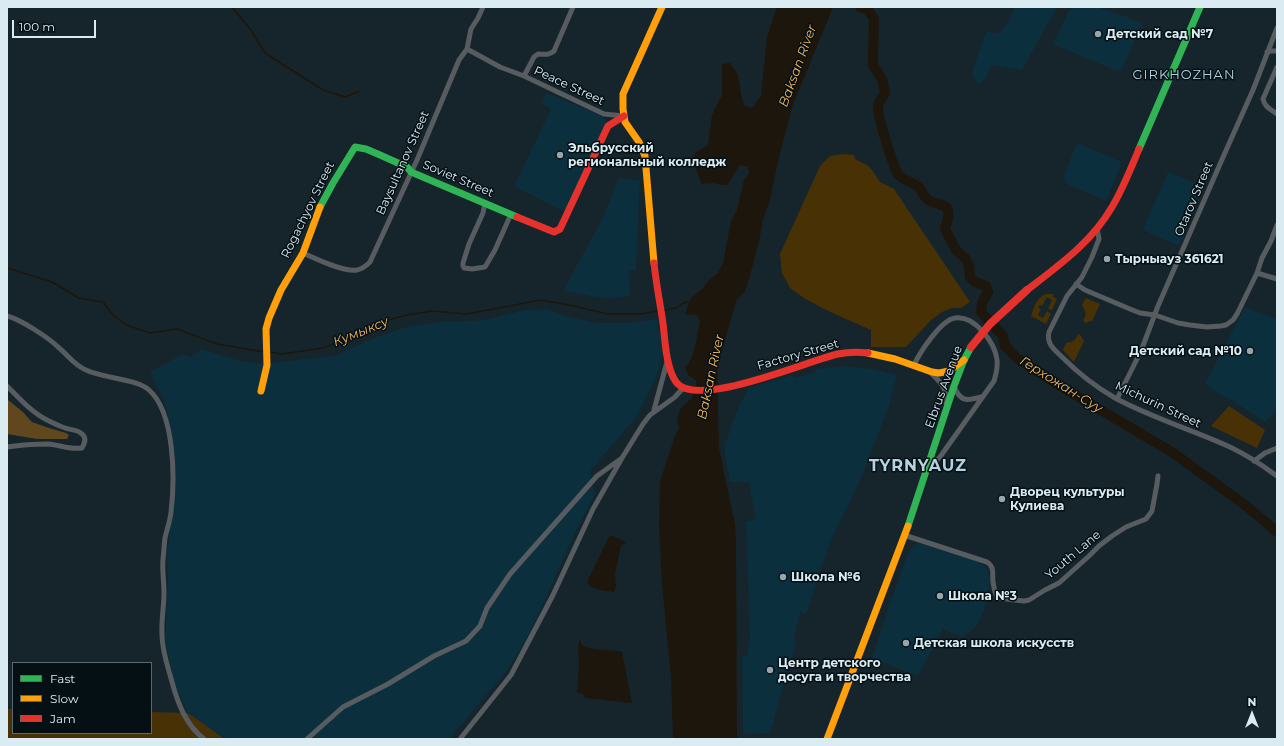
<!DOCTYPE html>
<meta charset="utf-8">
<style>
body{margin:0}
#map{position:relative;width:1284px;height:746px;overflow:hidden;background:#16252b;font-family:Montserrat,sans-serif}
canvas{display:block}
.frame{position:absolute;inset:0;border:8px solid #dbebf2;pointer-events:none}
.legend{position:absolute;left:12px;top:662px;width:140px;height:72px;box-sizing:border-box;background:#051015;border:1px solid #5b686d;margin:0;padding:5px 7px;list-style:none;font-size:12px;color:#dbebf2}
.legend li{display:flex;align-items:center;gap:8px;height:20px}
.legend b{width:20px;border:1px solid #5b686d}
.north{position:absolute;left:1232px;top:694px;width:40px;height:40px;-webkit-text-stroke:3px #051015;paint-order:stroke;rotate:0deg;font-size:11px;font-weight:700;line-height:16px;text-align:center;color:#dbebf2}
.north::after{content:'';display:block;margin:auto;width:14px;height:18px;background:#dbebf2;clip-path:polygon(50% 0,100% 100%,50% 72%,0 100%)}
.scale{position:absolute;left:12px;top:20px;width:84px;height:18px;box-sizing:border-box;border:2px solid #dbebf2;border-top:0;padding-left:5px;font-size:12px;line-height:14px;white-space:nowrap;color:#dbebf2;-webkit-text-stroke:3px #051015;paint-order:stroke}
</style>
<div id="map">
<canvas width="1284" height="746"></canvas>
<div class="frame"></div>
<ul class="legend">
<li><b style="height:5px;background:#30b455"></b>Fast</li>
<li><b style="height:5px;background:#ff9f0a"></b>Slow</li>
<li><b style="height:5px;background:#e5322d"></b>Jam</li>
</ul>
<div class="north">N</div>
<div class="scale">100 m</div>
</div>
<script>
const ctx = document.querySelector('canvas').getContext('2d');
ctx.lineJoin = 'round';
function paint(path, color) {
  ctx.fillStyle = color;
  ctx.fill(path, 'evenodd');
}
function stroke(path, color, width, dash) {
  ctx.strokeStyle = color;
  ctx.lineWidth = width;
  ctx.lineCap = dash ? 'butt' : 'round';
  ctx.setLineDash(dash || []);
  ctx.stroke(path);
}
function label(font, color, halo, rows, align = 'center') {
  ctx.font = font + ' Montserrat,sans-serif';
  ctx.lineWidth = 3;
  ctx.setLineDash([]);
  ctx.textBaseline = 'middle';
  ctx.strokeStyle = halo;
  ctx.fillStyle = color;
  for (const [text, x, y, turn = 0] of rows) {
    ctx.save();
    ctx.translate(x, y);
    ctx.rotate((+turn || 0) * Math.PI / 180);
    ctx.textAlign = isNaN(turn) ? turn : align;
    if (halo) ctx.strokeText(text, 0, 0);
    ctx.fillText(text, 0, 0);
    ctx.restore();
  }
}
const built = new Path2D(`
 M1015 7H1057L1022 70 991 65 987 78 978 84 972 74 975 63 986 32 989 31 995 34 1000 32 1008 22Z
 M1073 7H1096L1125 16 1142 24 1122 69 1117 71 1053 44 1068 13Z
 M546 93 600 115 606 120V124L565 212 514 186 551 109 541 104Z
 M1077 143 1122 162 1106 201 1067 184 1063 177Z
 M1168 172 1202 186 1195 203 1197 204 1179 246 1143 230Z
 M619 178 640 181 636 271 629 270 630 296 608 299 563 291 602 219Z
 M1245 307 1275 319H1277V409L1265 422 1231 400 1224 397 1205 384Z
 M547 309 566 316 596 323H630L657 319 663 352 657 375 637 416 590 471 595 494 576 531 530 632 506 672 449 739H228L199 723 188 713 175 684 165 641 168 585 167 554 175 490 172 436 165 403 150 372 183 354 191 357 201 349 241 361 262 364 334 356 374 338 410 326 443 322 486 320 521 311Z
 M846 366 872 369 897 375 889 406 859 483 830 542 806 614 800 612 794 639 796 642 770 733 743 734 742 656H747L750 636 746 521 756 520 749 482H730L725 455V444L736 413 748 388 793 375 795 378 814 373 816 369Z
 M918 543 976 561 987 568 990 583 984 611 976 627 962 637 943 629 918 675 907 672 872 658 888 609 909 551Z`);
const green = new Path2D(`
 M843 154 854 155 855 159 867 165 872 170 880 182 894 189 970 302 961 308H952L942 312 931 320 906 347H871V330L826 310 804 298 790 288 782 273 780 254 820 166 830 156Z
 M1046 294H1054L1053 297 1057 299 1052 310 1048 309 1052 300 1047 297 1042 306 1040 305 1038 307 1041 309 1038 315 1043 318 1047 311 1051 314 1046 324 1031 316C1034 307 1036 298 1046 294Z
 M1086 298 1100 304 1092 321H1090L1086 323 1083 321 1086 314 1082 305Z
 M1078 334 1081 336 1084 341 1074 362 1063 350 1066 343C1073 342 1075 341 1078 334Z
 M1229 406 1265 430 1257 448 1211 426Z
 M7 709H13V733H151V712L188 713 225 739H7Z`);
const forest = new Path2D(`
 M7 399 24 413 29 419 32 422 49 428 66 433 69 435 67 439H37L7 434Z`);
const water = new Path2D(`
 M777 7H833L792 107 778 161 770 200 763 219 759 242 749 279 744 293 737 299 717 367 719 448 735 525 736 542 737 739H673L671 677 662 584 659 522 660 481 675 436 680 426 677 422 680 409 692 398 696 384V380L689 376 685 368C696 355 696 338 700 321L697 315 685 314 691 298 702 289 710 279 717 274 723 263 731 221 737 210 744 180 749 173 748 167 740 165 727 185H722L713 183 702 184 692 160 695 153 708 145 712 115 722 95V64L730 63 738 75 742 99 745 106 752 108 761 96 767 37Z
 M610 535 626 542 625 544 621 545 615 574 616 586 614 592C605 590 593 591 587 583L590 576Z
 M580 639 582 645C590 651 611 649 622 652L632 703 585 698 583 694 577 693 579 666 578 646Z`);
const stream = new Path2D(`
 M232 7 251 30 265 53 323 90 345 97 359 91
 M7 268 52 282 79 298 103 302 113 315 126 325 150 333 177 329 217 344 265 352
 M664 310 677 308 683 303 690 302
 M269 352 282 354 323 348 356 335 380 322 407 315 432 311 467 314 541 300 569 305 608 314H641L658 311`);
const river = new Path2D(`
 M860 7 868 10 874 19 873 55V65L882 79 885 93C883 97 879 101 878 106 877 115 893 166 898 174 903 180 913 183 919 187 922 190 922 194 925 197 930 204 941 202 947 208 951 214 946 223 945 229L956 250 965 258 969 266 970 277 975 282 986 286 988 292 982 303 981 312 1003 336 1005 346 1018 359 1070 392 1172 452 1245 505 1277 532`);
const street = new Path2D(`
 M467 49 500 67 524 76 604 114 624 116
 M1267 52 1271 51H1277
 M1277 67 1263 99C1265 108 1271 109 1277 114
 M524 76 534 57 538 54C545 54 548 56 554 51L573 7
 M485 203 483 213 469 244 463 263V266L464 268 472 269 485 267 495 250 511 214
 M1097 228 1099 239 1092 257 1082 277 1067 296 1049 332C1046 344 1055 350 1062 357 1078 373 1096 387 1115 398 1152 418 1193 430 1230 447 1247 455 1262 465 1277 476
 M303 253C316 259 343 272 357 270 362 269 366 266 370 262L417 160 459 60 467 49 471 29 478 18 483 7
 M1257 273 1277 279
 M1076 284 1085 290 1130 309 1140 313 1155 315 1178 323 1190 325 1207 327 1221 326 1226 325 1233 320 1237 314 1257 273 1262 258 1271 241 1277 225
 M7 316C20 319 49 338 58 347 68 355 74 365 86 370 102 378 138 379 149 390 175 413 175 479 171 512 170 521 167 529 165 538 164 545 164 552 163 559 162 570 164 582 164 593 164 607 161 621 162 635 162 651 168 667 172 682 178 704 186 725 204 739
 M914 365C920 352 941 320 955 318 975 315 995 343 997 360 998 368 996 374 994 381L940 457 929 468
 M930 372C942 384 946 386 946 403
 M7 386C19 398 31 412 47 420 53 423 59 426 65 428 70 430 77 429 82 434 87 438 85 443 82 448 71 450 60 445 48 444 35 444 20 445 7 447
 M954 386C960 402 967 401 981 397
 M1117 399 1141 351 1158 306 1224 155 1253 90 1277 28
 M654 410 667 362
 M1254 461 1265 453 1277 448
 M904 535 987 562C995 567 992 574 993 582 994 588 995 593 997 598L1024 601 1029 600 1045 590 1059 583 1089 556 1099 546 1112 536 1126 527 1146 519 1152 511 1157 484 1158 476
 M307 739 343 707 388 684 434 656 466 641 480 626 487 608 510 574 597 476 622 458
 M460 739 511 675 553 595 593 509 622 458 643 424 650 415 675 397 683 388`);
const fast = new Path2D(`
 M1139 149 1200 7
 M320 207 333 183 355 147 366 149 380 155 407 167 411 172 517 217
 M908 526 954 386 964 360 971 347`);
const slow = new Path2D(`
 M654 263 645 156 639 142 625 122 623 109V94L662 7
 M868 353 895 359 932 372 939 373 949 371 964 360
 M261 391 267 365 266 329 269 318 281 290 303 253 320 207
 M827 739 908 526`);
const jam = new Path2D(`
 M517 217 554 232 560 229 608 126 624 116
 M654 263C656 283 660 303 663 323 665 340 666 368 676 382 696 410 809 360 838 354 848 352 858 352 868 353
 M1027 290C1058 266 1092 242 1112 207 1123 189 1131 168 1139 149`);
const jamBridge = new Path2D(`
 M971 347 990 324 1027 290`);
const markers = [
 [1098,34,4,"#96a6ac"],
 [560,155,4,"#96a6ac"],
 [1107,259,4,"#96a6ac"],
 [1250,351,4,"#96a6ac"],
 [1002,499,4,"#96a6ac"],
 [783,577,4,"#96a6ac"],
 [940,596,4,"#96a6ac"],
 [906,643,4,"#96a6ac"],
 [770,670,4,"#96a6ac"]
];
const poiNames = [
 ["Детский сад №7",1106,34],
 ["Эльбрусский",568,148],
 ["региональный колледж",568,162],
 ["Тырныауз 361621",1115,259],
 ["Детский сад №10",1242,351,"right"],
 ["Дворец культуры",1010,492],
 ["Кулиева",1010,506],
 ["Школа №6",791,577],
 ["Школа №3",948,596],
 ["Детская школа искусств",914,643],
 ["Центр детского",778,663],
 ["досуга и творчества",778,677]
];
const streetNames = [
 ["Peace Street",569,86,25],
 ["Baysultanov Street",403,163,-66],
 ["Soviet Street",458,179,23],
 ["Otarov Street",1194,199,-67],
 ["Rogachyov Street",308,210,-64],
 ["Factory Street",798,355,-16],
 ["Elbrus Avenue",944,387,-70],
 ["Michurin Street",1158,405,25],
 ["Youth Lane",1073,555,-40]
];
const waterNames = [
 ["Baksan River",798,66,-70],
 ["Кумыксу",361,332,-22],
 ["Baksan River",711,377,-78],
 ["Герхожан-Суу",1061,385,32]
];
const neighbourhoodNames = [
 ["GIRKHOZHAN",1184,75]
];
const districtNames = [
 ["TYRNYAUZ",918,466]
];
paint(built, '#0c2f3d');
paint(green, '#493106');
paint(forest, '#61471e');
paint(water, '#1d160c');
stroke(stream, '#1d160c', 1.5);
stroke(river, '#1d160c', 10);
stroke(street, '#565c60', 5);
stroke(fast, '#30b455', 7);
stroke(slow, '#ff9f0a', 7);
stroke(jam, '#e5322d', 7);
stroke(jamBridge, '#e5322d', 8);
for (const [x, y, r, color] of markers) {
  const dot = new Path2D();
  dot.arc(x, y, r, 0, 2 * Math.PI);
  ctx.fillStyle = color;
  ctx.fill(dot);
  stroke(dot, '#051015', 1.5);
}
label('bold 12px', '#dbebf2', '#051015', poiNames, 'left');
label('12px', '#dbebf2', '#051015', streetNames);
label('italic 13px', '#f6b760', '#051015', waterNames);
ctx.letterSpacing = '1px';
label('13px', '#b4d3e1', '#051015', neighbourhoodNames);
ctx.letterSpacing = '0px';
ctx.letterSpacing = '1px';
label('bold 16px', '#b4d3e1', '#051015', districtNames);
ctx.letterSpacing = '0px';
</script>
